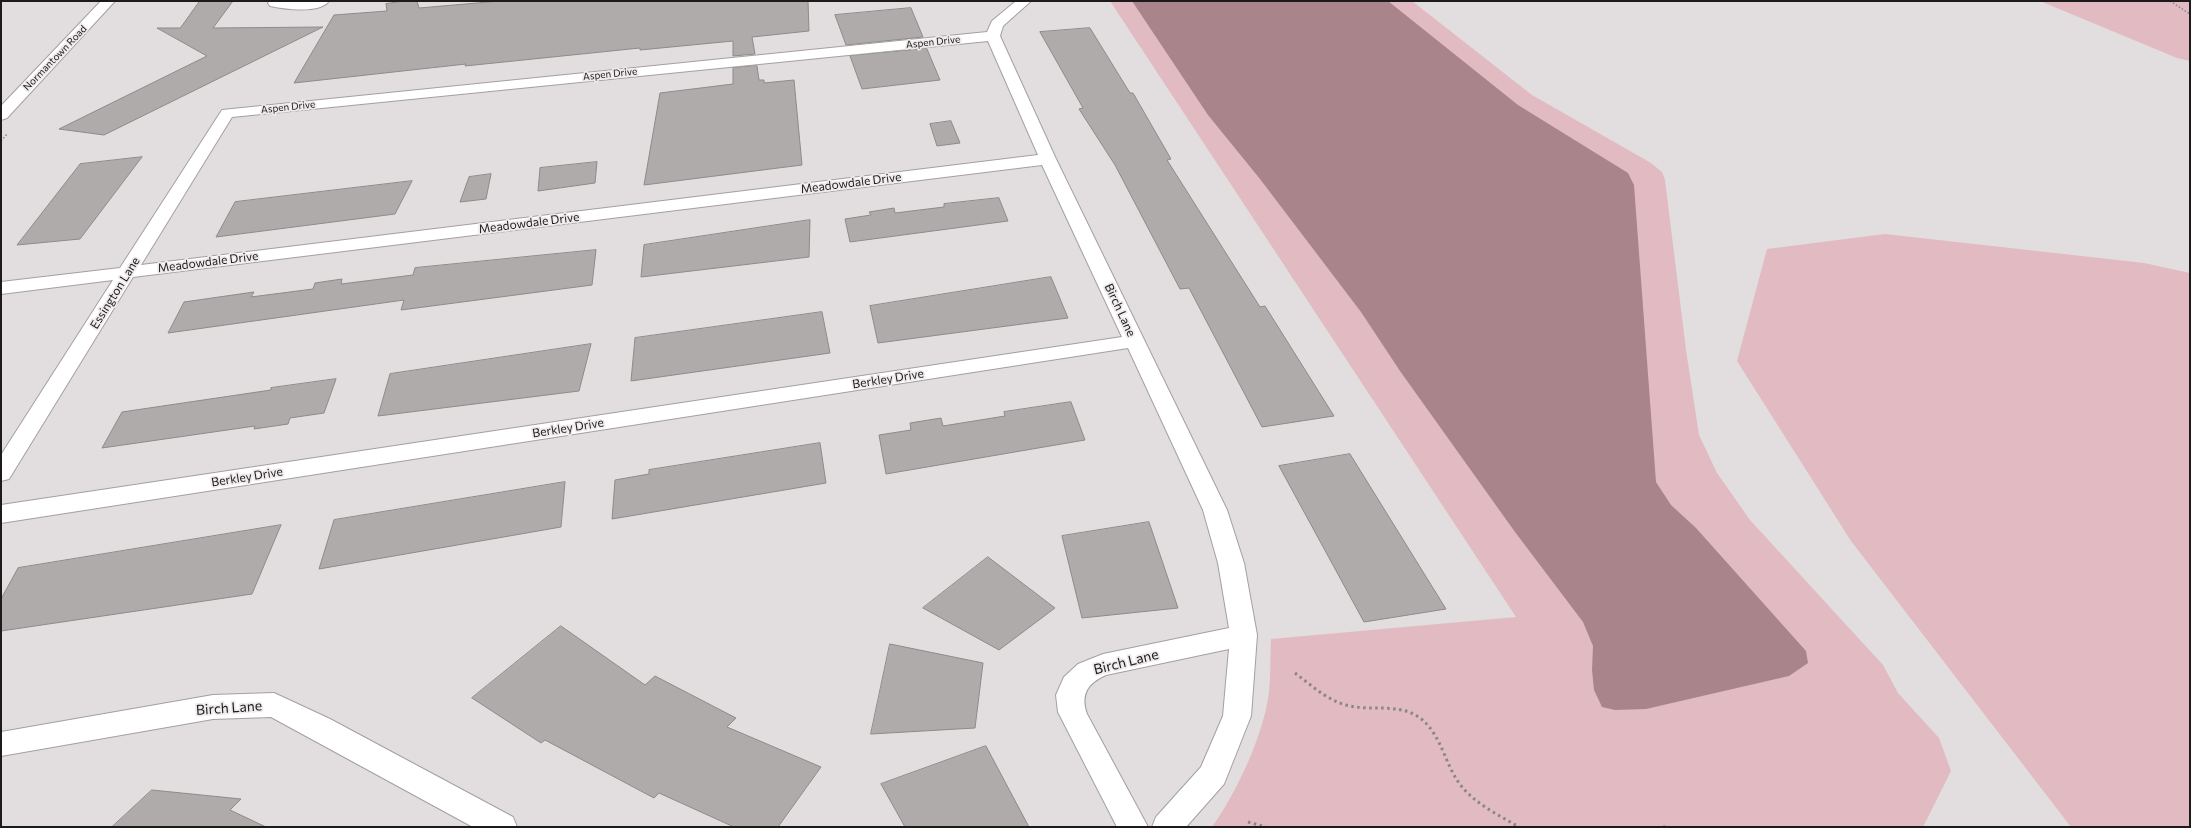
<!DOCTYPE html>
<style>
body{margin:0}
#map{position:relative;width:2191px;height:828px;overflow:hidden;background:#e2ddde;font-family:Commissioner,sans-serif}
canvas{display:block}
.frame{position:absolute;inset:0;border:2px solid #1c1a1a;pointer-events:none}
</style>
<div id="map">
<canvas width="2191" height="828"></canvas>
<div class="frame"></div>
</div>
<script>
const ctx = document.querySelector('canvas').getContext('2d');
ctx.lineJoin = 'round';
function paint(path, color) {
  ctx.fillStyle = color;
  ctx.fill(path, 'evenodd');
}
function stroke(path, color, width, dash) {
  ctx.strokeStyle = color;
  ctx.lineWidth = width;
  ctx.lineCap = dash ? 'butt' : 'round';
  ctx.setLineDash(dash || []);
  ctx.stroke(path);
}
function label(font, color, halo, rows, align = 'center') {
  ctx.font = font + ' Commissioner,sans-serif';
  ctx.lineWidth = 3.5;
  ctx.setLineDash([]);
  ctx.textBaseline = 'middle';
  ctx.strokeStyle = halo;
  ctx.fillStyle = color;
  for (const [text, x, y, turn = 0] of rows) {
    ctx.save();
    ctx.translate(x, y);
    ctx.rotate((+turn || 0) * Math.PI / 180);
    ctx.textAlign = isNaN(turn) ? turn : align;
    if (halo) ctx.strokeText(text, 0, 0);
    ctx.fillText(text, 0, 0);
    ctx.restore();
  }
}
const green = new Path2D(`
 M1110 1H1412L1532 95 1651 163 1662 172 1665 180 1686 350 1699 435 1717 473 1750 520 1883 665 1898 693 1939 738 1951 771 1923 827H1212C1237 792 1264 734 1269 692 1271 674 1270 656 1271 639L1516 617Z
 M2040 1H2190V61L2177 58Z
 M1885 234 2144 263 2190 273V827H2071L1851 541 1737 361 1767 249Z`);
const water = new Path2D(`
 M1132 1H1388L1518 105 1628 173 1634 185 1656 482 1671 505 1696 528 1806 651 1808 663 1789 676 1646 709 1615 710 1602 707 1594 690 1592 670 1593 646 1583 622 1515 532 1400 371 1361 312 1260 179 1208 115Z`);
const building = new Path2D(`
 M200 1H233L213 28 323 27 104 135 59 129 207 56 157 28H180Z
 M404 1H417L419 8 500 1H808L809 31 752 37 755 54 733 56V41L640 50V48L465 66 466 64 294 83 334 15 387 11 386 4Z
 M911 8 923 37 846 45 835 15Z
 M1090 28 1130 93H1133L1171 159 1167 160 1260 307 1265 306 1334 416 1262 427 1189 288 1180 289 1115 165 1079 109 1083 108 1040 32Z
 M927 49 940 80 862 89 850 56Z
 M757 66 759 80H764V83L794 80 802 165 644 185 660 93 733 84V68Z
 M951 121 960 143 937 146 930 124Z
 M142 157 80 239 17 245 80 164Z
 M597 162 595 183 538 191 540 168Z
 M491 174 486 199 460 202 469 177Z
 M412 181 395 214 216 237 235 202Z
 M999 198 1008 221 850 242 845 219 871 215 869 212 894 208 895 213 944 207V204Z
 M810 220 809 257 641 277 644 245Z
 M596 250 592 285 401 310 404 300 168 333 184 302 254 292 251 297 313 289 315 283 342 279 341 284 413 275 415 268Z
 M1051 277 1068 318 878 343 870 306Z
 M822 312 830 353 631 381 635 338Z
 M591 344 579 391 378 416 390 374Z
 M336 379 324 413 290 418 288 424 254 429 255 426 102 448 122 412 271 390V388Z
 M1071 402 1085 440 886 474 879 435 911 430 910 423 941 418 943 426 1005 416 1004 412Z
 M820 443 826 483 612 519 615 480 649 474V470Z
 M1350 454 1446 609 1364 622 1279 466Z
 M565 482 561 527 319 569 334 520Z
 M1149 522 1178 608 1082 618 1062 536Z
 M281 525 252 594 1 631V599L18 568Z
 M988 557 1055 608 999 650 923 608Z
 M561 626 645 685 655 676 736 718 727 727 821 767 778 827H734L659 793 654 798 545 740 541 743 472 698Z
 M890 644 983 663 975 728 871 734Z
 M986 746 1029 827H905L881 784Z
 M152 790 241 799 230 810 266 827H112Z`);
const pathFar1 = new Path2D(`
 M2170 1 2190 14
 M1 141 7 134`);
const path = new Path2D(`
 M1295 673C1311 685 1327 700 1346 705 1371 712 1398 702 1420 718 1440 733 1444 760 1457 780 1471 802 1497 814 1519 827
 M1248 822 1266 827
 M1663 827H1668`);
const street = new Path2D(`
 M270 1H329C320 14 284 9 270 6L268 3Z
 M1016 1H1031L1003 26 1000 36 1056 159 1227 510 1244 563 1257 635 1251 716 1224 784 1186 827H1152L1156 817 1201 767 1223 716 1229 649 1106 675C1088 683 1080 694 1087 714L1148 827H1117L1058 712 1056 695 1064 677 1078 664 1103 654 1229 628 1218 563 1203 510 1128 348 1 523V505L1122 337 1042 165 133 277 9 479 1 481V455L113 280 1 294V282L120 268 222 110 987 32 992 21ZM988 41 1038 155 141 265 232 117Z
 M274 693 330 719 513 817 517 827H473L271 717 213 719 1 756V732L213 695Z`);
const secondary = new Path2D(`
 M101 1H115L7 118 1 120V106Z`);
const farStreetnames = [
 ["Aspen Drive",933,42,-6],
 ["Normantown Road",55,58,-46],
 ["Aspen Drive",610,74,-6],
 ["Aspen Drive",288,107,-6]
];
const streetNames = [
 ["Meadowdale Drive",851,183,-7],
 ["Meadowdale Drive",529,223,-7],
 ["Meadowdale Drive",208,262,-7],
 ["Essington Lane",115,293,-58],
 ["Birch Lane",1120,310,65],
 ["Berkley Drive",888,379,-9],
 ["Berkley Drive",568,428,-9],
 ["Berkley Drive",247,477,-9]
];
const nearStreetnames = [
 ["Birch Lane",1126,662,-14],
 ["Birch Lane",229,708,-4]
];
paint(green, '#e1bbc1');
paint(water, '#a9858b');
paint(building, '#afabab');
stroke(building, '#8e8a8a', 1);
stroke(street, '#a4a0a0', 2);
stroke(secondary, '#a4a0a0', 2);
stroke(pathFar1, '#8a8687', 1.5, [1.5, 2]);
stroke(path, '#8a8687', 3, [2.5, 3.5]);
paint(street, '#fff');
paint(secondary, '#fff');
label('10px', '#1c1a1a', '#efeaeb', farStreetnames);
label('12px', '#1c1a1a', '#efeaeb', streetNames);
label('14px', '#1c1a1a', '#efeaeb', nearStreetnames);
</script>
